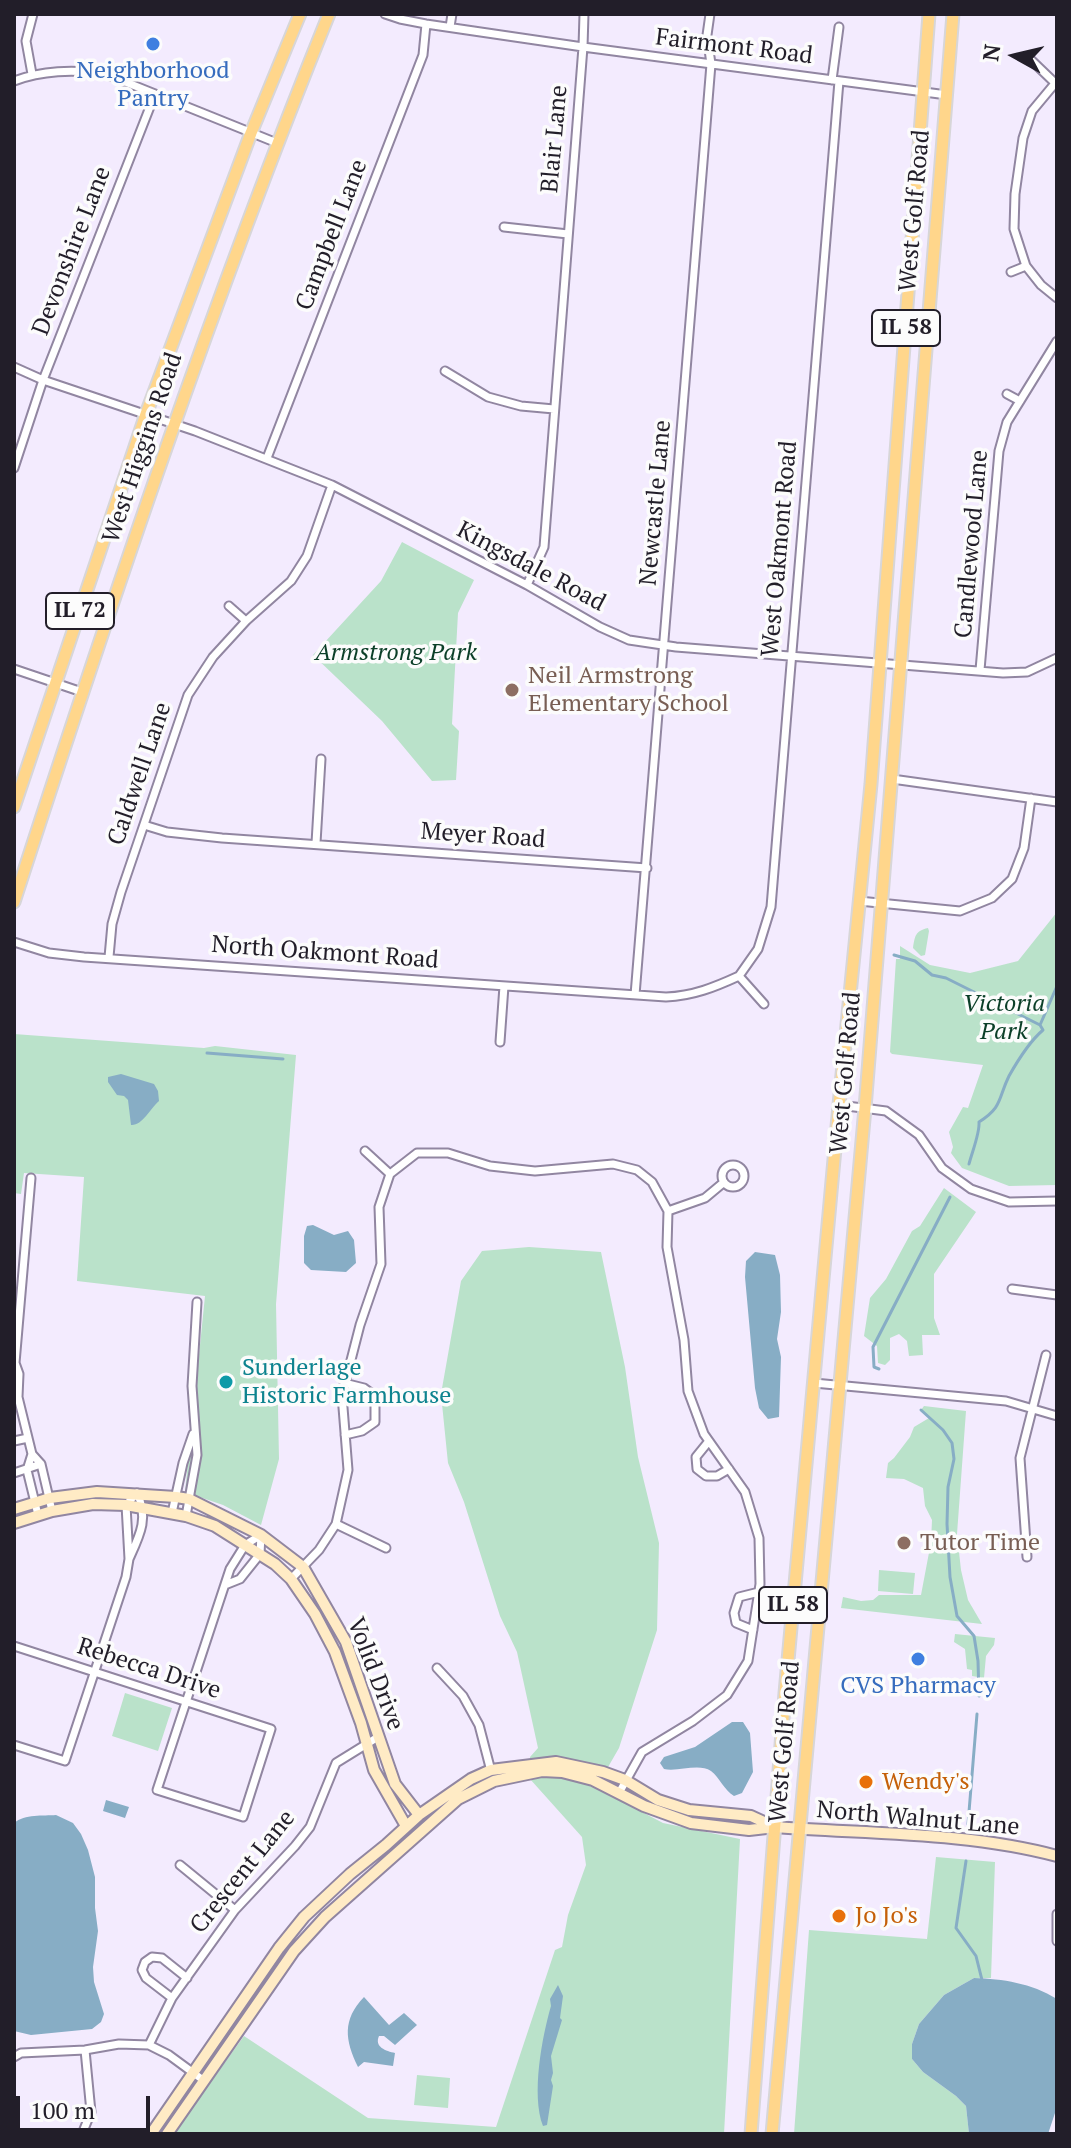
<!DOCTYPE html>
<style>
body{margin:0}
#map{position:relative;width:1071px;height:2148px;overflow:hidden;background:#f3ebfe;font-family:"PT Serif",serif}
canvas{display:block}
.frame{position:absolute;inset:0;border:16px solid #221e29;pointer-events:none}
.north{position:absolute;left:975px;top:16px;width:80px;height:80px;-webkit-text-stroke:6px #fcfcfc;paint-order:stroke;rotate:278deg;font-size:22px;font-weight:700;line-height:32px;text-align:center;color:#221e29}
.north::after{content:'';display:block;margin:auto;width:28px;height:36px;background:#221e29;clip-path:polygon(50% 0,100% 100%,50% 72%,0 100%)}
.scale{position:absolute;left:16px;top:2096px;width:134px;height:36px;box-sizing:border-box;border:4px solid #221e29;border-top:0;padding-left:10px;font-size:24px;line-height:28px;white-space:nowrap;color:#221e29;-webkit-text-stroke:6px #fcfcfc;paint-order:stroke}
</style>
<div id="map">
<canvas width="1071" height="2148"></canvas>
<div class="frame"></div>
<div class="north">N</div>
<div class="scale">100 m</div>
</div>
<script>
const ctx = document.querySelector('canvas').getContext('2d');
ctx.lineJoin = 'round';
function paint(path, color) {
  ctx.fillStyle = color;
  ctx.fill(path, 'evenodd');
}
function stroke(path, color, width, dash) {
  ctx.strokeStyle = color;
  ctx.lineWidth = width;
  ctx.lineCap = dash ? 'butt' : 'round';
  ctx.setLineDash(dash || []);
  ctx.stroke(path);
}
function label(font, color, halo, rows, align = 'center') {
  ctx.font = font + ' "PT Serif",serif';
  ctx.lineWidth = 7;
  ctx.setLineDash([]);
  ctx.textBaseline = 'middle';
  ctx.strokeStyle = halo;
  ctx.fillStyle = color;
  for (const [text, x, y, turn = 0] of rows) {
    ctx.save();
    ctx.translate(x, y);
    ctx.rotate((+turn || 0) * Math.PI / 180);
    ctx.textAlign = isNaN(turn) ? turn : align;
    if (halo) ctx.strokeText(text, 0, 0);
    ctx.fillText(text, 0, 0);
    ctx.restore();
  }
}
const green = new Path2D(`
 M402 542 474 580 458 613 452 724 459 731 456 780 432 781 382 721 313 655 381 581Z
 M1057 912V1185L1009 1186 962 1168 951 1153 953 1147 949 1132 963 1107 968 1108 983 1065 892 1054 890 1052 896 959H900V946L930 965 970 973 1018 961Z
 M928 928 929 931 925 955 921 956 913 948C915 936 915 931 928 928Z
 M14 1034 204 1048 215 1046 296 1055 276 1304 279 1459 261 1525 223 1505 185 1492 205 1296 77 1281 84 1177 24 1173 21 1194 14 1193Z
 M944 1188 976 1212 934 1274V1318L940 1335H922L923 1355 909 1356 907 1341 899 1334 890 1338V1360L885 1365 878 1363 877 1346 864 1336 870 1298 886 1279 912 1231 920 1226Z
 M529 1247 601 1252 625 1367 638 1457 659 1543 657 1630 619 1748 596 1788 663 1823 740 1839 724 2134H173L244 2036 368 2118 496 2127 555 1950 562 1947 568 1915 586 1865 582 1837 530 1779V1757L538 1748 517 1652 500 1616 464 1502 448 1463 441 1394 461 1281 482 1251Z
 M924 1406 966 1411 957 1534 961 1570 968 1600 982 1624 841 1608 843 1597 861 1601 873 1600 879 1595H921L931 1542 932 1520 925 1506 923 1488 904 1479 886 1478 888 1463 894 1458 910 1437 914 1427 929 1418 921 1410Z
 M879 1570 915 1573 913 1594 878 1591Z
 M955 1634 995 1638 994 1645 986 1656 984 1678 972 1676V1670L967 1669 965 1649 954 1642Z
 M125 1693 172 1708 158 1751 112 1736Z
 M936 1857 995 1862 991 1978H974L944 1995 919 2024 912 2044V2059L923 2072 956 2096 966 2106 969 2134H794L809 1930 927 1939Z
 M417 2075 450 2078 448 2108 414 2105Z`);
const water = new Path2D(`
 M121 1074 154 1084 158 1091 159 1101C150 1109 142 1126 131 1125L128 1100 124 1096 117 1095 108 1082V1077Z
 M313 1225 334 1235 348 1231 354 1240 356 1263 346 1272 311 1270 304 1263V1236L307 1226Z
 M755 1252 775 1255 780 1275 781 1312 777 1339 781 1357 779 1417 768 1419 759 1408 755 1388 745 1277 746 1261Z
 M732 1722H743L750 1733 753 1772 742 1793 734 1796C724 1790 720 1778 711 1771 699 1763 678 1772 664 1769L660 1763 664 1757 695 1747Z
 M106 1800 129 1807 125 1818 103 1811Z
 M56 1815 73 1823 81 1834 88 1850 95 1877V1908L98 1931 93 1967 94 1982 104 2014 101 2022 92 2029 31 2035 14 2031V1823C25 1814 43 1816 56 1815Z
 M974 1978C1003 1979 1031 1983 1057 1999V2107L1048 2134H969L966 2106 956 2096 923 2072 912 2059V2044L919 2024 944 1995Z
 M558 1985 563 1996 560 2018 562 2020 551 2056 553 2073 551 2080 553 2086 547 2125 543 2126C531 2095 542 2037 551 2006L550 1999Z
 M364 1997 389 2025 404 2013 417 2025 395 2045 384 2036H379C374 2047 386 2051 395 2053L393 2066 364 2062 358 2067C345 2040 342 2020 364 1997Z`);
const stream = new Path2D(`
 M894 955 915 961 932 975 946 978 1040 1025
 M207 1053 283 1059
 M969 1164C972 1152 980 1133 979 1122 1003 1107 998 1098 1009 1076 1018 1060 1029 1042 1043 1030L1040 1025 1057 986
 M879 1369 874 1367 873 1347 950 1197
 M921 1410 943 1430 952 1443 954 1459 948 1487 947 1524 950 1577 957 1616 974 1636 978 1661 979 1696
 M968 1824 977 1714
 M966 1861 956 1928 976 1956 982 1980`);
const street = new Path2D(`
 M385 14 400 19 426 24 583 47 947 95
 M450 27 452 14
 M1029 58 1054 82
 M32 74 26 41 33 14
 M832 80 839 27
 M14 81C43 70 72 70 103 73L277 143
 M1057 81 1032 111 1023 138 1015 194 1014 229 1026 266 1041 285 1057 298
 M504 227 568 234
 M1011 272 1026 266
 M14 367 43 380 195 431 332 485 527 585 600 627 629 640 676 647 1003 673 1027 672 1057 658
 M445 371 488 397 521 406 554 409
 M1007 394 1020 401
 M267 458 423 55 426 24
 M14 468 43 380 155 94
 M527 585 544 547 583 47 584 14
 M229 606 246 621
 M14 669 82 692
 M980 670 999 451 1007 422 1057 341
 M892 779 1057 802
 M144 825 167 832 222 838 647 868
 M316 843 321 759
 M859 901 960 911 992 898 1012 879 1024 848 1031 798
 M14 942 49 953 84 957 666 997C693 996 715 987 739 976
 M109 957 112 924 121 892 188 695 213 657 246 621 291 581 307 556 332 485
 M635 995 711 64 707 35 710 14
 M764 1004 739 976 758 949 771 907 839 81
 M500 1042 504 986
 M839 1105 886 1111 919 1135 942 1168 971 1189 1009 1202 1057 1201
 M365 1151 390 1174
 M722 1176a11 11 0 1 1 22 0a11 11 0 1 1-22 0Z
 M31 1178 15 1363 19 1374 18 1397 32 1454 41 1464 52 1511
 M668 1211 705 1198 723 1183
 M1012 1289 1057 1295
 M344 1383 364 1388 375 1396V1422L362 1431 345 1435
 M814 1383 1006 1401 1057 1416
 M14 1441 28 1438
 M709 1441 696 1457 697 1469 706 1476H717L729 1469
 M32 1454 27 1470 38 1515
 M14 1473 41 1464
 M172 1513 183 1463 193 1434
 M186 1516 197 1455 192 1386 197 1302
 M336 1524 386 1548
 M1027 1557 1020 1458 1046 1355
 M291 1579 319 1550 336 1524 348 1470 342 1395 360 1325 381 1264 379 1207 390 1174 417 1153H448L490 1166 535 1171 613 1164 637 1170 652 1182 668 1211 667 1247 684 1340 688 1391 704 1434 745 1492 759 1538 760 1584 748 1661 727 1695 693 1721 642 1752 619 1793
 M225 1585 240 1579 260 1554 261 1535
 M753 1630 736 1623 734 1613 739 1597 759 1592
 M14 1646 271 1729 243 1817 157 1790 230 1569 245 1545 261 1535
 M437 1668 463 1696 479 1725 491 1771
 M14 1745 65 1761 126 1577 129 1559 126 1505 137 1493C149 1518 140 1535 129 1559
 M180 1865 235 1910
 M1057 1914V1941
 M172 1998 146 1978 142 1970 145 1962 152 1957 162 1958 187 1978
 M149 2045 172 1998 235 1910 295 1846 310 1827 336 1763 378 1737
 M14 2057 21 2053 85 2050 119 2044 149 2045 169 2055 203 2080
 M82 2134 91 2112 85 2050`);
const secondary = new Path2D(`
 M14 1509 50 1498 97 1492 176 1497 189 1499 261 1535 303 1567 346 1642 395 1784 419 1815
 M14 1523 52 1511 93 1504 126 1505 186 1516 215 1526 275 1564 291 1579 315 1614 335 1652 361 1723 374 1770 406 1826
 M151 2134 279 1948 304 1917 350 1874 386 1845 419 1815 471 1779 491 1770 556 1762 603 1772 625 1780 658 1800 689 1810 751 1816 775 1827
 M167 2134 294 1951 325 1917 458 1799 494 1781 542 1771 562 1772 593 1780 644 1806 691 1823 749 1830 775 1827C867 1834 967 1832 1057 1856`);
const primary = new Path2D(`
 M14 807 146 414 251 133 300 14
 M14 902C111 603 211 305 329 14
 M751 2134 785 1693 839 1105 871 784 929 14
 M772 2134 865 1108 953 14`);
const markers = [
 [153,44,8,"#3f7fe0"],
 [512,690,8,"#8d6e63"],
 [226,1382,8,"#0f9aa8"],
 [904,1543,8,"#8d6e63"],
 [918,1659,8,"#3f7fe0"],
 [866,1782,8,"#e8710a"],
 [839,1916,8,"#e8710a"]
];
const shields = [
 [906,328,68],
 [80,611,68],
 [793,1605,68]
];
const shieldNames = [
 ["IL 58",906,328],
 ["IL 72",80,611],
 ["IL 58",793,1605]
];
const streetNames = [
 ["Fairmont Road",734,47,7],
 ["Blair Lane",555,139,-85],
 ["West Golf Road",915,211,-85],
 ["Campbell Lane",332,235,-69],
 ["Devonshire Lane",72,251,-69],
 ["West Higgins Road",143,448,-71],
 ["Newcastle Lane",656,503,-85],
 ["Candlewood Lane",972,544,-85],
 ["West Oakmont Road",780,549,-85],
 ["Kingsdale Road",531,567,28],
 ["Caldwell Lane",140,774,-71],
 ["Meyer Road",483,836,4],
 ["North Oakmont Road",325,953,4],
 ["West Golf Road",846,1073,-85],
 ["Rebecca Drive",149,1669,18],
 ["Volid Drive",375,1674,69],
 ["West Golf Road",785,1742,-85],
 ["North Walnut Lane",918,1819,5],
 ["Crescent Lane",243,1872,-51]
];
const shopNames = [
 ["Neighborhood",153,71],
 ["Pantry",153,99],
 ["CVS Pharmacy",918,1686]
];
const parkNames = [
 ["Armstrong Park",396,653],
 ["Victoria",1004,1004],
 ["Park",1004,1032]
];
const educationNames = [
 ["Neil Armstrong",528,676],
 ["Elementary School",528,704],
 ["Tutor Time",920,1543]
];
const cultureNames = [
 ["Sunderlage",242,1368],
 ["Historic Farmhouse",242,1396]
];
const foodNames = [
 ["Wendy's",882,1782],
 ["Jo Jo's",855,1916]
];
paint(green, '#bae2ca');
paint(water, '#87adc5');
stroke(stream, '#87adc5', 3);
stroke(street, '#9186a1', 11);
stroke(secondary, '#9186a1', 14);
stroke(primary, '#d7d6d8', 15);
stroke(street, '#fff', 7);
stroke(secondary, '#ffebc5', 10);
stroke(primary, '#ffd68b', 11);
for (const [x, y, r, color] of markers) {
  const dot = new Path2D();
  dot.arc(x, y, r, 0, 2 * Math.PI);
  ctx.fillStyle = color;
  ctx.fill(dot);
  stroke(dot, '#fcfcfc', 3);
}
for (const [x, y, w] of shields) {
  const box = new Path2D();
  box.roundRect(x - w / 2, y - 18, w, 36, 6);
  ctx.fillStyle = '#fcfcfc';
  ctx.fill(box);
  stroke(box, '#221e29', 2);
}
label('bold 22px', '#221e29', null, shieldNames);
label('24px', '#221e29', '#fcfcfc', streetNames);
label('24px', '#366cbe', '#fcfcfc', shopNames);
label('italic 24px', '#0b3f28', '#fcfcfc', parkNames);
label('24px', '#785e54', '#fcfcfc', educationNames, 'left');
label('24px', '#0d838f', '#fcfcfc', cultureNames, 'left');
label('24px', '#c56008', '#fcfcfc', foodNames, 'left');
</script>
